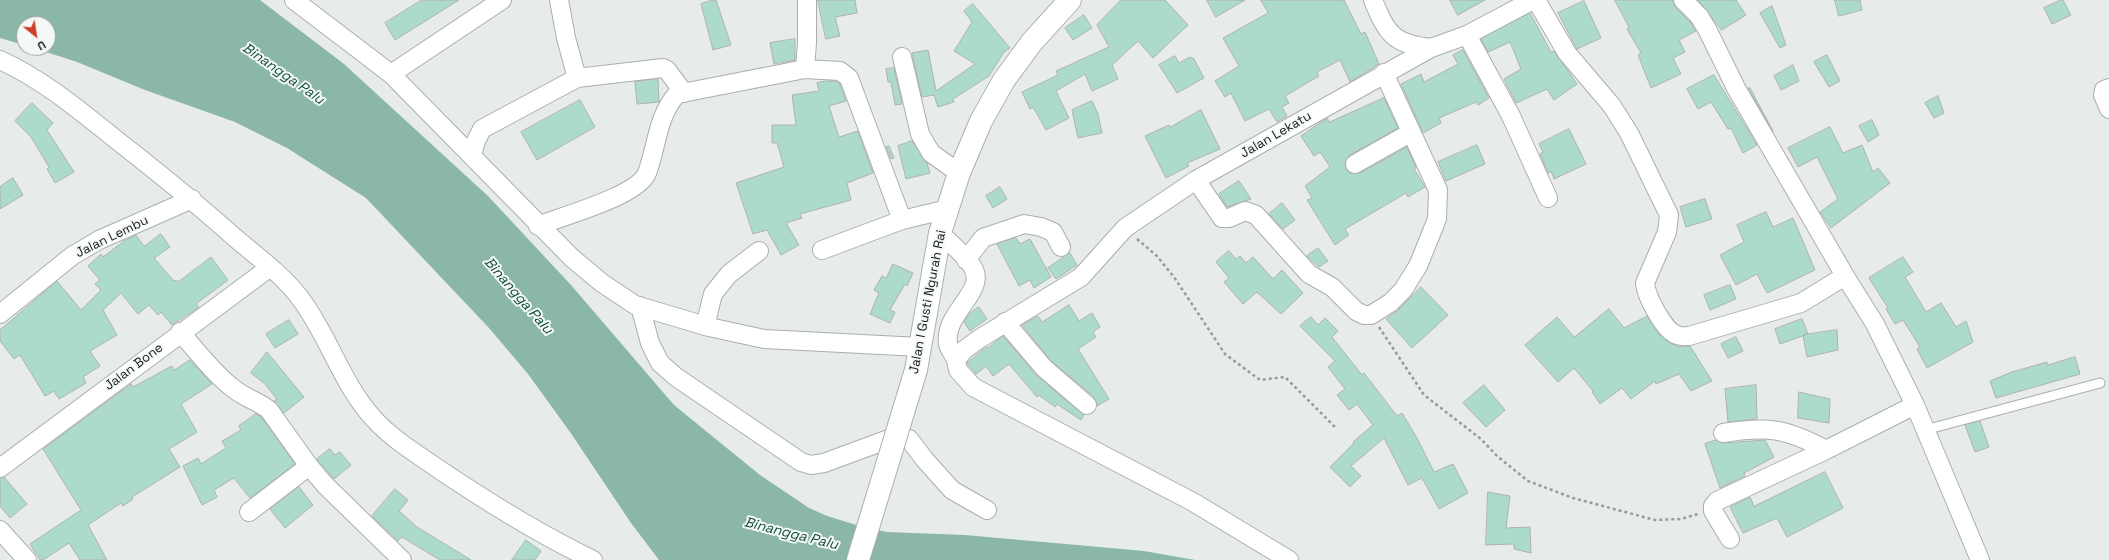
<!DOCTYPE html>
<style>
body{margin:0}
#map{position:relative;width:2109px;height:560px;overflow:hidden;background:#e7ecea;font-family:"Space Grotesk",sans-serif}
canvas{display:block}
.north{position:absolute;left:16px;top:16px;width:40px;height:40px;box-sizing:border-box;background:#f4f9f7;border:1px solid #9b9f9d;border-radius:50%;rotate:150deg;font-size:11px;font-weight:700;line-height:16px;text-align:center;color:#151716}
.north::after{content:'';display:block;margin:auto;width:14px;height:18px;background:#cb4022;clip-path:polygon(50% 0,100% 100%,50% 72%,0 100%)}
</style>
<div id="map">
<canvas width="2109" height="560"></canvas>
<div class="north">U</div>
</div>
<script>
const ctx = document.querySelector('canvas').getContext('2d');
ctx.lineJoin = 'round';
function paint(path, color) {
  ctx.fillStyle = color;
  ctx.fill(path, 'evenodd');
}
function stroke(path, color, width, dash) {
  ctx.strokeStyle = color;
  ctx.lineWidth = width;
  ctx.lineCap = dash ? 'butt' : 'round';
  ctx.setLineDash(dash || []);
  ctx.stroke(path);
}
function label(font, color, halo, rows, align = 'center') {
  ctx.font = font + ' "Space Grotesk",sans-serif';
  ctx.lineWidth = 4;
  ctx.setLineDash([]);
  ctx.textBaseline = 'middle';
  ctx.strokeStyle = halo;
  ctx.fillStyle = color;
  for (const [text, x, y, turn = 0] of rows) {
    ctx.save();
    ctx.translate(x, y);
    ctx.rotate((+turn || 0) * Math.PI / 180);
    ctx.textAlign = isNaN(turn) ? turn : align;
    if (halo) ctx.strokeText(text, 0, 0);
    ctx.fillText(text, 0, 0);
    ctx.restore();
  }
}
const water = new Path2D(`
 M0 0H260L344 64 488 196 571 285 674 405 760 475 809 508 827 516 863 527 887 532 965 535 1144 551 1195 560H659L631 523 570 432 528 374 489 328 366 198 287 148 235 122 145 90 77 62 34 48H48V24H24V45L0 38Z`);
const building = new Path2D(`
 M422 0H459L395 40 385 23Z
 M713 0H716L731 45 713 50 701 4Z
 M818 0H855L857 13 835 17 840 36 826 39Z
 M1121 0H1165L1188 25 1153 58 1138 41 1112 65 1118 79 1092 91 1085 74 1056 91 1069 118 1046 130 1033 107 1030 109 1022 92 1058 75 1056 71 1109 47 1097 25Z
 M1207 0H1245L1216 17Z
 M1261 0H1344L1361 34 1365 32 1379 64 1350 82 1340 60 1317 72 1319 76 1285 96 1289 103 1282 107 1287 116 1277 122 1269 109 1245 121 1231 93 1225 97 1215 81 1239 66 1223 38 1268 13Z
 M1450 0H1485L1458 15Z
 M1615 0H1673L1675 7 1691 23 1696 31 1679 40 1685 52 1673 58 1681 74 1651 88 1638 55 1641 53 1627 29 1629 28Z
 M1698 0H1736L1746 15 1722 30Z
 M1835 0H1860L1862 10 1839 16Z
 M2061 0H2063L2071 15 2052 24 2044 8Z
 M1584 1 1601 38 1577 49 1558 13Z
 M973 4 1010 48 1004 52 989 76 953 99 954 102 938 107 934 95 922 97 912 53 928 50 936 91 975 64 954 51 972 22 964 11Z
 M1772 6 1786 45 1780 48 1760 13Z
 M1530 13 1551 52 1554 51 1577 84 1554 100 1547 89 1516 103 1504 79 1521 69 1510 42 1488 52 1481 39Z
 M1084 15 1092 28 1073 40 1065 28Z
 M795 39V60L774 64 770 43Z
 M1463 50 1489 98 1478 105 1476 102 1439 118 1441 123 1423 133 1401 84 1421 74 1424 82 1458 64 1453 55Z
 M1827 55 1840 81 1829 87 1814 62Z
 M1175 56 1179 63 1190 57 1194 59 1204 78 1177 93 1159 65Z
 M1793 65 1799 81 1781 90 1774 76Z
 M894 68 902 104 895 105 891 82H888L886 69Z
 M1714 75 1757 145 1743 153 1731 128 1728 129 1711 102 1698 109 1687 89Z
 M658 79 659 102 637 104 635 82Z
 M826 81H836L840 84 846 101 829 106 839 137 858 131 873 173 847 183 851 200 800 214 802 218 786 223 799 245 781 255 767 230 753 234 736 183 784 167 777 143H772V125H796L792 95 819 91 817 83Z
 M1748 88H1750L1773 131Z
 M1938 96 1944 113 1934 118 1925 103Z
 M1384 98 1398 128 1350 155 1345 164 1346 169 1350 173H1360L1407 147 1416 168 1414 169 1425 187 1408 197 1406 193 1345 229 1349 235 1335 245 1307 200 1312 198 1305 186 1330 167 1320 152 1314 156 1301 136 1327 118 1329 122Z
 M580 100 595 127 537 160 521 132Z
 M1092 101 1098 114 1102 133 1078 138 1072 110Z
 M32 103 53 123 47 130 74 172 55 183 47 169 49 167 31 137 15 121Z
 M1201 110 1220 149 1187 163 1189 166 1166 178 1145 136 1169 125 1170 127Z
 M1872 120 1879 135 1868 142 1859 126Z
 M1830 127 1843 153 1862 145 1873 172 1878 168 1890 183 1831 228 1820 212 1838 199 1817 157 1798 167 1788 148Z
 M1569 129 1586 164 1554 179 1551 171 1548 173 1540 154 1543 152 1539 144Z
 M912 141 927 163 930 173 906 179 898 146Z
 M1477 145 1485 164 1446 181 1438 162Z
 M889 146 894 158 891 159 886 147Z
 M13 178 23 195 0 209V187Z
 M1239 181 1251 199 1227 207 1219 194Z
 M1000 187 1007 199 993 208 986 196Z
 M1705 199 1712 219 1686 227 1680 207Z
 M1282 203 1295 220 1283 229 1269 214Z
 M1766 212 1773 227 1793 218 1815 270 1767 293 1757 274 1736 285 1720 255 1744 242 1737 225Z
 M161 234 170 247 154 258 174 281 176 280 178 282 211 257 228 280 196 304 199 307 172 325 161 312 158 315 149 305 138 314 121 293 103 310 117 335 90 351 100 366 83 377 86 383 59 399 54 391 45 396 20 355 14 359 0 341V330L57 281 81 310 101 290 95 284 100 280 88 266 101 254 103 257 124 241 136 235 144 246Z
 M1016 238 1020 244 1030 239 1051 277 1034 288 1030 280 1019 286 997 244Z
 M1318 248 1328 261 1319 267 1307 256Z
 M1229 251 1236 259 1240 256 1246 263 1253 257 1273 279 1282 270 1303 293 1281 314 1257 292 1243 304 1224 282 1229 278 1216 262Z
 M1070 253 1077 265 1056 279 1048 268Z
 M1903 257 1913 272 1905 277 1926 312 1941 303 1956 327 1966 321 1973 342 1927 368 1917 349 1920 347 1903 320 1895 324 1886 309 1888 308 1869 278Z
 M893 264 913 273 907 286 905 284 890 310 895 312 890 323 870 314 879 293 874 290 882 276 886 278Z
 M1730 285 1736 299 1710 310 1704 295Z
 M1421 287 1448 315 1412 348 1386 319 1397 311Z
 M1069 305 1079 321 1092 313 1100 327 1093 332 1096 337 1078 349 1109 399 1097 406 1094 397 1051 361 1022 325 1038 316 1042 322Z
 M979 307 987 319 970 331 964 322 970 313Z
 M1609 309 1624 328 1647 316 1658 333 1667 341 1678 347 1690 346 1712 381 1691 391 1679 374 1656 384 1655 381 1631 399 1622 388 1600 404 1592 392 1593 391 1574 368 1558 382 1525 345 1557 317 1574 337Z
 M1311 317 1318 325 1325 318 1338 331 1332 337 1362 375 1364 373 1397 416 1402 413 1417 438 1434 472 1453 464 1468 493 1439 509 1422 478 1408 485 1384 438 1351 466 1361 476 1350 487 1330 467 1354 443 1353 442 1373 425 1357 404 1349 410 1337 395 1345 389 1328 367 1335 361 1300 326Z
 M1802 319 1808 334 1780 344 1775 329Z
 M289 320 298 334 275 348 266 334Z
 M1837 330 1838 350 1807 357 1803 335Z
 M1003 336 1037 376 1084 415 1081 420 1057 404 1055 407 1039 395 1037 397 1009 364 993 376 986 366 976 374 967 363 985 348 989 347Z
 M1736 337 1743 351 1728 358 1721 344Z
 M267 352 304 397 284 413 274 401 277 399 265 384 251 373Z
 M2075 357 2080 374 1996 398 1990 381 2012 372 2047 362V365Z
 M190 360 212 384 181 404 197 432 169 449 180 467 132 497 133 499 123 506 121 503 88 525 107 560H80L69 543 43 560H40L30 544 81 510 43 449 131 384 133 387 172 366 174 370Z
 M1484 385 1505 410 1486 427 1463 403Z
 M1756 385 1757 419 1728 422 1725 389Z
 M1799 392 1830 399 1829 423 1798 418Z
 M256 414 261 417 295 464 250 498 234 478 214 490 217 497 202 505 183 466 198 458 201 464 226 448 222 441 241 430 239 426Z
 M1980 421 1989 447 1975 452 1965 425Z
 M1716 440 1724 443 1765 440 1774 457 1744 473 1745 476 1720 488 1705 444Z
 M330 449 335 455 340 452 351 465 334 479 317 459Z
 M1825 472 1843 508 1787 537 1777 518 1743 533 1730 507 1750 497 1754 506Z
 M4 477 27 504 10 518 0 506V478Z
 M299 487 313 505 285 528 270 509Z
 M395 489 408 500 399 511 417 527 471 560H440L402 537 398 541 372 516Z
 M1488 492 1510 496 1506 528 1530 527 1531 553 1514 549V544L1486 545Z
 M526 540 541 551 535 560H512Z`);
const path = new Path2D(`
 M1137 239 1156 255 1174 277 1225 354 1260 380 1285 377 1336 428
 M1379 327 1424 395 1481 439 1497 456 1528 481 1573 498 1655 520 1681 519 1698 514`);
const service = new Path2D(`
 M1925 430 2100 383`);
const minor = new Path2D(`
 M294 0 391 74 572 258 602 283 635 305 709 327 764 339 920 347
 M559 0 566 38 577 78 663 68 667 70 684 93
 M1373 0C1387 34 1393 44 1431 48
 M1536 0 1567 53 1612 106 1629 133 1669 215 1667 232 1645 283C1646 296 1664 331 1677 335 1681 337 1685 336 1689 336L1801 303 1845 276 1736 88 1707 29 1699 16 1683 0
 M1467 35 1511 116 1548 198
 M902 57 920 134 931 153 959 173
 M0 60C42 79 78 109 114 138 155 170 195 202 233 236 256 256 282 274 300 298 329 336 341 383 374 419 392 439 417 454 440 470 489 503 539 534 593 560
 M805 69 840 71 849 78 902 220 948 209
 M391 74 502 0
 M2109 88 2104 90 2103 95 2109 109
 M472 155 476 141 482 129 577 78
 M1355 164 1410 133
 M1196 180 1222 218H1229L1245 211 1256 215 1309 274 1332 287 1356 311 1364 315H1371L1390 303 1403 290 1418 266 1437 219 1438 190 1384 73
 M538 226C562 216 638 196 647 173 657 147 657 116 677 94L805 69 807 43V0
 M940 233C950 243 964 254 972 266 989 291 943 312 948 344 949 349 954 355 956 360
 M822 250 902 220
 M966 260 983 238 1024 224 1041 227 1053 232 1061 247
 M1845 276 1875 324 1915 405 1980 560
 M640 306 650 343 660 363 676 377 801 462 811 465 824 463 897 436 909 439 925 460 952 490 987 510
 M0 314 72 256 99 240 192 199
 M1005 322 1044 368 1087 405
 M705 326 713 294 729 274 759 251
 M180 332C197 351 214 374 234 389 245 398 258 401 269 410L309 466 325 485 402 560
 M1723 433C1767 426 1786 428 1826 450
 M0 468 269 268
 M249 512 309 466
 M0 530 27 560
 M1730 539 1713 511V506L1717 501 1826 450 1915 405
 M1289 560 1193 502 973 387 958 370 956 360 964 350 979 339 1081 277 1125 228 1196 180 1431 48 1467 35 1533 0`);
const secondary = new Path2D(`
 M916 370 940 233 959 173 981 121 1004 80 1032 42 1070 0`);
const secondaryBridge = new Path2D(`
 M858 560 916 370`);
const streetNames = [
 ["Jalan Lekatu",1276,135,-30],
 ["Jalan Lembu",112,237,-26],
 ["Jalan I Gusti Ngurah Rai",928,302,-79],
 ["Jalan Bone",134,367,-37]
];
const waterNames = [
 ["Binangga Palu",283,74,35],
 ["Binangga Palu",518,296,49],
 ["Binangga Palu",791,534,14]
];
paint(water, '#8bb7a6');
paint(building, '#addbc9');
stroke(building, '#aeb2b1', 1);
stroke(service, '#aaafad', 11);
stroke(minor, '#aaafad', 20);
stroke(secondary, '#aaafad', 24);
stroke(path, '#969a98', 2.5, [3, 3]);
stroke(service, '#fff', 9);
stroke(minor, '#fff', 18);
stroke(secondary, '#fff', 22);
stroke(secondaryBridge, '#aaafad', 24, []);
stroke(secondaryBridge, '#fff', 22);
label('13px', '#151716', '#f4f9f7', streetNames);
label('italic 14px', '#104c3b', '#f4f9f7', waterNames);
</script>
